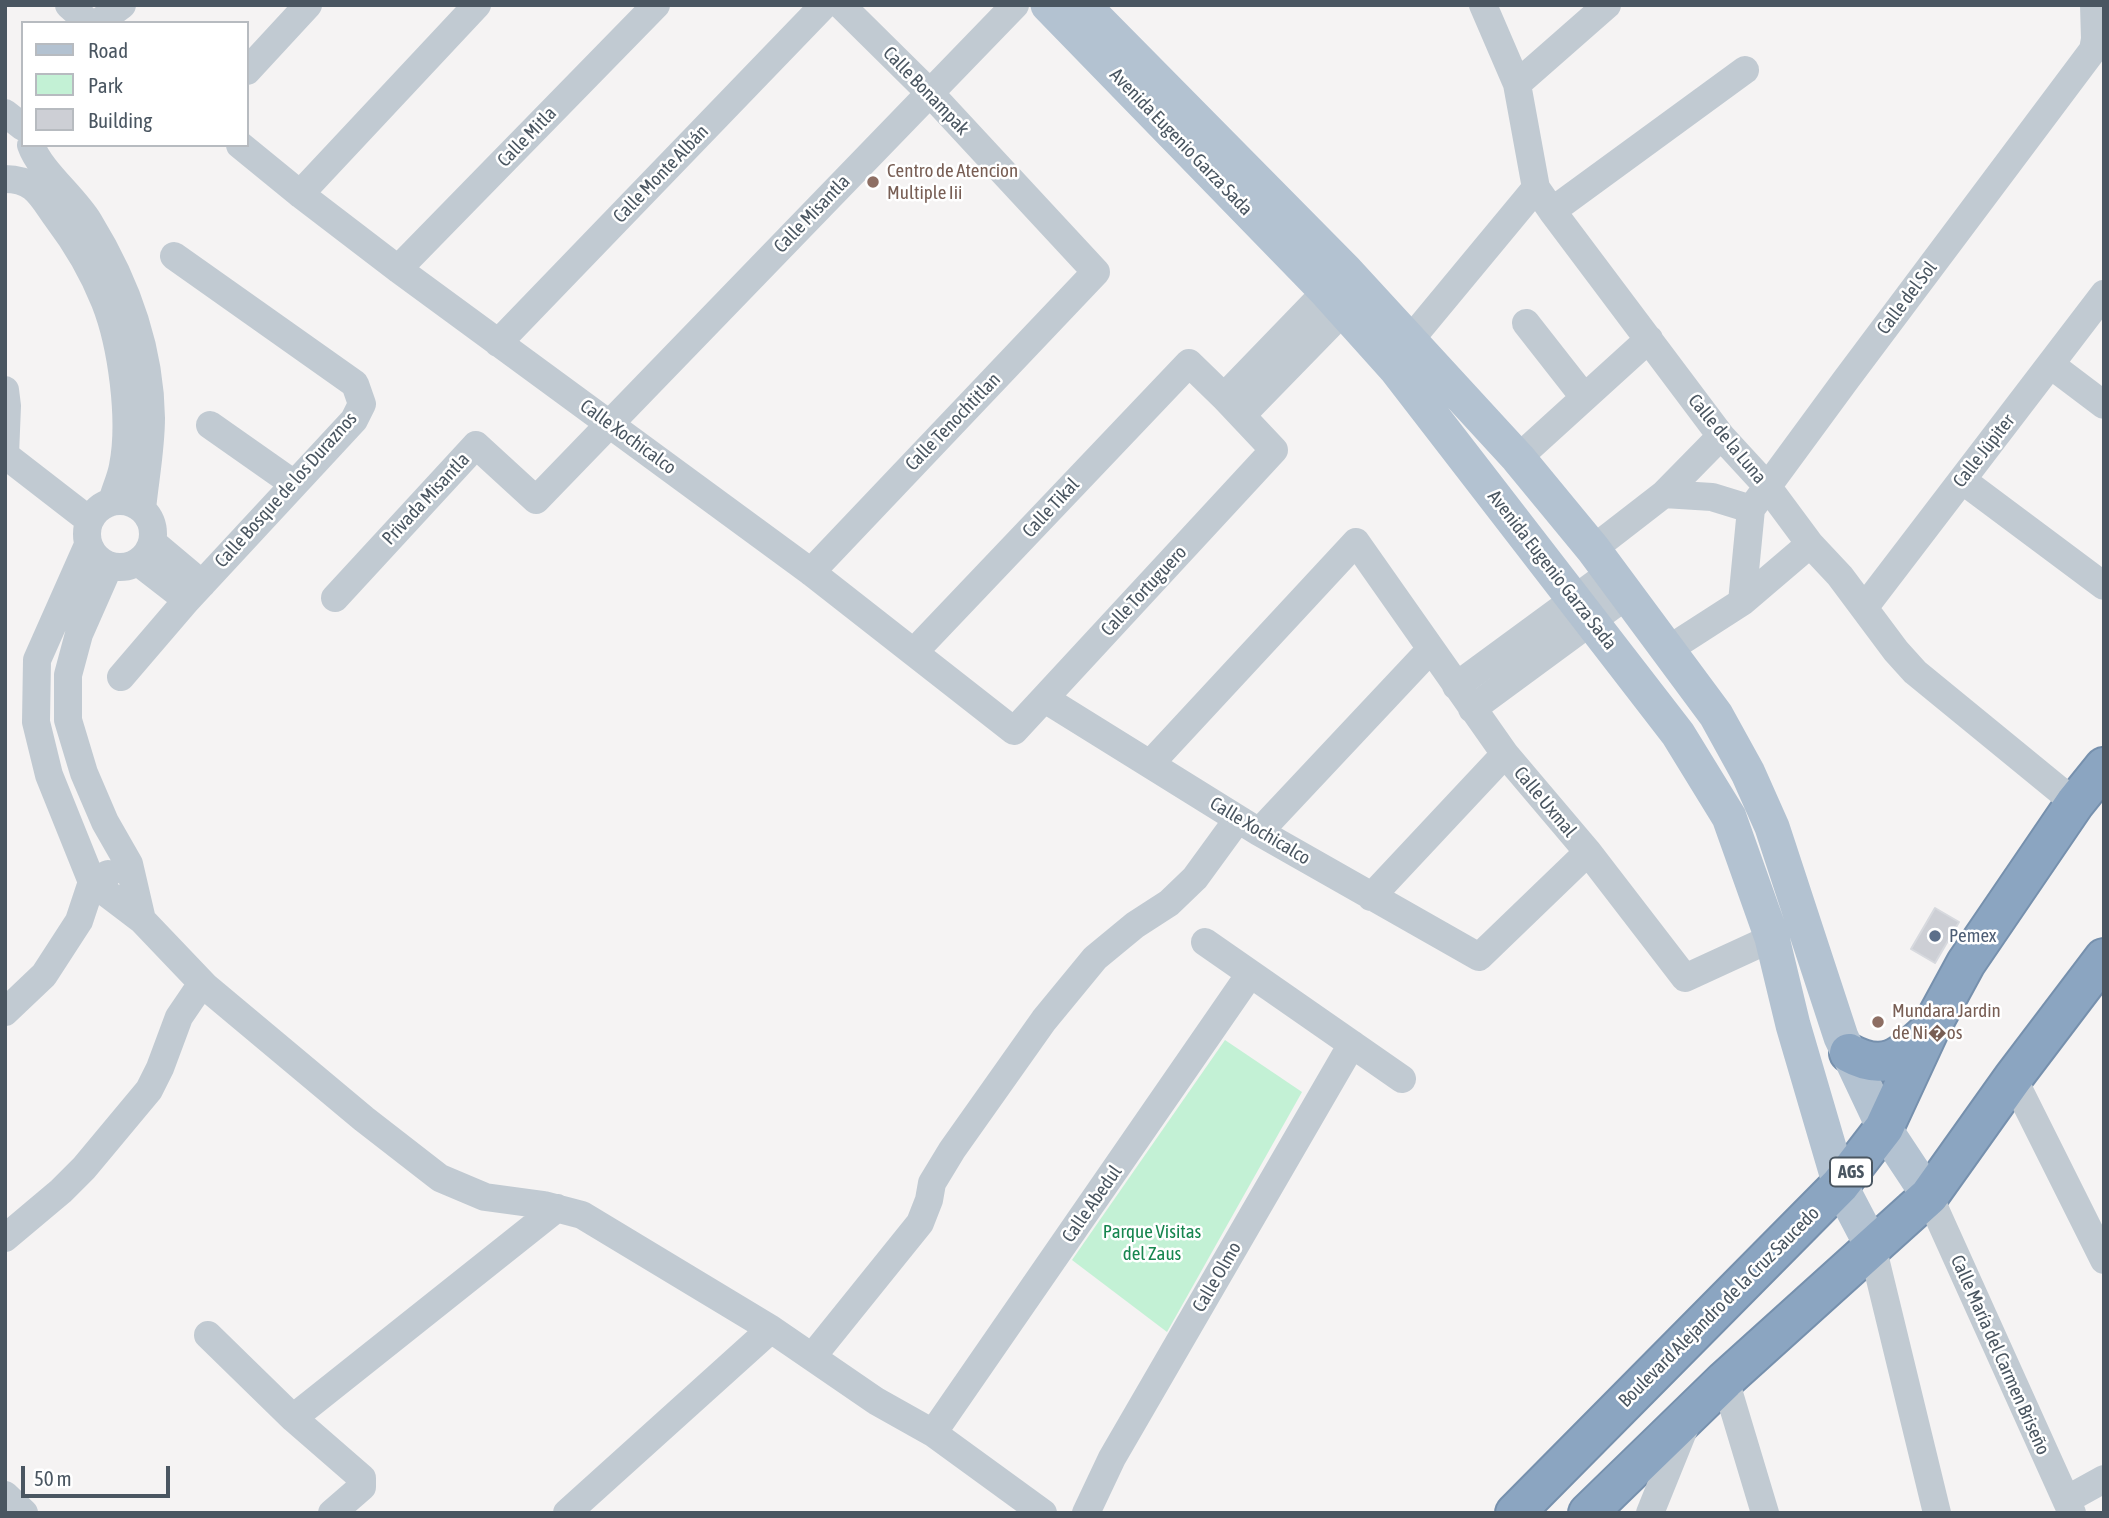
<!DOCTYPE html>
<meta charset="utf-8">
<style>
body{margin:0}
#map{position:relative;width:2109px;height:1518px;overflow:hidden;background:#f5f3f3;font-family:"Asap Condensed",sans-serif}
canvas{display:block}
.frame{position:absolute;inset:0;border:7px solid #4a5661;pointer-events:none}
.legend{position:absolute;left:21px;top:21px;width:228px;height:126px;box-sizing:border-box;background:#fff;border:2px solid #b7bbc0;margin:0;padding:9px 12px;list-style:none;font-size:21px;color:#4a5661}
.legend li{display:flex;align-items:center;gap:14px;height:35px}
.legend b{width:35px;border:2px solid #b7bbc0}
.scale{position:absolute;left:21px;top:1466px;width:149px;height:32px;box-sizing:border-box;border:4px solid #4a5661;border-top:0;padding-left:9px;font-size:21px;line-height:24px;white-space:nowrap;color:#4a5661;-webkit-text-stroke:5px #fff;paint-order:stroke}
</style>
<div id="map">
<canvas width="2109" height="1518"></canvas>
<div class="frame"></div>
<ul class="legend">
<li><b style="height:9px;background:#b3c2d1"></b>Road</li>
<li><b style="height:19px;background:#c3f1d5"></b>Park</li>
<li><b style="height:19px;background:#cdcfd5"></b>Building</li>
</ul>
<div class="scale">50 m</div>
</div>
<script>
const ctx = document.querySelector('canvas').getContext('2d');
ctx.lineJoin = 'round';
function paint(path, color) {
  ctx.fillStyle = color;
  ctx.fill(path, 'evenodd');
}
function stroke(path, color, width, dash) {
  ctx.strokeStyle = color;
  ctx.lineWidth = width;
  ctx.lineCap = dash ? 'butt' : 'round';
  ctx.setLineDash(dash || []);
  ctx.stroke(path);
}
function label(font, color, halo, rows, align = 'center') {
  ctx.font = font + ' "Asap Condensed",sans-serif';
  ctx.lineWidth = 5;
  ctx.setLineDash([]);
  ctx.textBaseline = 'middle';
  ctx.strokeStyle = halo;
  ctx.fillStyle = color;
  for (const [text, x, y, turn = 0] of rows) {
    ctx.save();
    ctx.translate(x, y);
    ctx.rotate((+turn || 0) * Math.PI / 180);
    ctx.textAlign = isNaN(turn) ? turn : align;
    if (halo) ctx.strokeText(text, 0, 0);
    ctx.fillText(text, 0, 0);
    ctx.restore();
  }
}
const green = new Path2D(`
 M1225 1040 1302 1092 1167 1332 1072 1260Z`);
const building = new Path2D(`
 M1935 908 1959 922 1935 963 1911 949Z`);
const minor = new Path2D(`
 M69 5 89 23
 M1483 5 1517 84 1536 188 1552 211 1721 436 1767 486 1810 544 1840 576 1896 651 1915 672 2075 803
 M98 23 122 5
 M247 71 308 5
 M1517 84 1607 5
 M5 113 23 127
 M31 145C40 171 73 196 89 222 126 282 150 347 151 418 151 448 145 479 142 509
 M240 145 300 194 398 269 811 572 1014 731 1274 450 1224 397 1189 363 914 652
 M5 179C35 179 41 196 57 218 76 243 93 272 105 302 122 345 132 420 123 466 121 478 115 490 112 502
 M300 194 477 5
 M1552 211 1745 70
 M398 269 656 5
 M1526 323 1584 397
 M1410 340 1536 188
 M498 343 824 5
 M2051 365 2104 405
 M5 390 7 406 5 455
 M1224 397 1339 278
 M1242 415 1357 297
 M210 425 294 484
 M5 455 89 520
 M1518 458 1649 339
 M1962 480 2104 586
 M1664 494 1712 497 1751 509
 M87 534a33 33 0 1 1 66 0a33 33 0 1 1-66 0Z
 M152 542 202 584
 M88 545 37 660 36 722 49 775 92 882 142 920 205 986 364 1119 440 1178 485 1197 544 1205 582 1215 771 1329 876 1401 933 1433 1043 1513
 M1593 549 1664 494 1721 436
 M138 562 187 600
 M109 566 79 634 68 675V720L84 773 105 822 129 864 142 920
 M811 572 1096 272 929 92 841 5
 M335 598 476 445 536 500 1015 5
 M1742 602 1751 509 1845 381 2093 50 2095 39 2094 5
 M1864 608 2104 294
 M1669 649 1742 602 1810 544
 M121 677 187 600 354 420 362 404 355 384 174 256
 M1456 686 1610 573
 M1045 699 1259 832 1479 957 1588 852
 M1472 709 1627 595
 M1150 764 1356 542 1505 754 1588 852 1685 978 1772 938
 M1259 832 1430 650
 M1371 897 1505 754
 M1205 942 1402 1079
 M5 1012 44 975 79 921 92 882 108 874
 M2013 1078 2104 1260
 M1929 1196 2072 1513
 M5 1238 61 1191 84 1168 149 1090 160 1068 179 1017 196 992 205 986
 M1872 1246 1937 1513
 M208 1335 293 1418 362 1478V1487L332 1513
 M812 1357 920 1223 929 1200 932 1183 952 1150 1044 1020 1095 958 1135 925 1169 903 1195 878 1238 819
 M1725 1380 1765 1513
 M293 1418 557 1208
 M933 1433 1250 974
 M5 1495 24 1513
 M2066 1500 2104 1479
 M567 1513 771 1329
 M1086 1513 1112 1458 1352 1044
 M1650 1513 1686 1424`);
const major = new Path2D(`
 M1048 5 1326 291 1396 369 1678 734 1729 817 1772 938 1793 1025 1840 1185 1872 1246
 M1083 5 1346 271 1518 458 1593 549 1716 715 1748 773 1772 827 1841 1037 1884 1128 1929 1196`);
const highway = new Path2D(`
 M1849 1053C1885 1073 1902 1056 1928 1032
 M1515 1513 1840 1185 1884 1128 1929 1031 1966 963 2075 803 2104 767
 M1588 1513 1725 1380 1929 1196 2013 1078 2104 958`);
const markers = [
 [873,182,7,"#8d6e63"],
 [1935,936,7,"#5c6f8a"],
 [1878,1022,7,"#8d6e63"]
];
const shields = [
 [1851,1172,42]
];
const shieldNames = [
 ["AGS",1851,1172]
];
const streetNames = [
 ["Calle Bonampak",926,91,46],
 ["Calle Mitla",527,137,-46],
 ["Avenida Eugenio Garza Sada",1181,142,46],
 ["Calle Monte Albán",661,174,-46],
 ["Calle Misantla",812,214,-46],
 ["Calle del Sol",1907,298,-53],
 ["Calle Tenochtitlan",953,422,-46],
 ["Calle Xochicalco",628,437,36],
 ["Calle de la Luna",1727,439,50],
 ["Calle Júpiter",1984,451,-52],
 ["Calle Bosque de los Duraznos",286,490,-48],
 ["Privada Misantla",426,499,-47],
 ["Calle Tikal",1051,508,-47],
 ["Avenida Eugenio Garza Sada",1552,570,52],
 ["Calle Tortuguero",1144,591,-47],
 ["Calle Uxmal",1545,802,50],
 ["Calle Xochicalco",1260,831,31],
 ["Calle Abedul",1092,1204,-55],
 ["Calle Olmo",1217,1277,-60],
 ["Boulevard Alejandro de la Cruz Saucedo",1719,1307,-45],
 ["Calle María del Carmen Briseño",2000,1355,66]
];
const educationNames = [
 ["Centro de Atencion",887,171],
 ["Multiple Iii",887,193],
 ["Mundara Jardin",1892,1011],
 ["de Ni�os",1892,1033]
];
const serviceNames = [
 ["Pemex",1949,936]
];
const parkNames = [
 ["Parque Visitas",1152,1232],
 ["del Zaus",1152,1254]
];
paint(green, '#c3f1d5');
paint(building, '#cdcfd5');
stroke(building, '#d7d9de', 2);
stroke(highway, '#7690ad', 42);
stroke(minor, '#c1cad2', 28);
stroke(major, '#b3c2d1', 35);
stroke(highway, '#8ba5c1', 38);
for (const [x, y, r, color] of markers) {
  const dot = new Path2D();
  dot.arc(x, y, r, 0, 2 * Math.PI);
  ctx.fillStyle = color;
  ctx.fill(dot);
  stroke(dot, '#fff', 2.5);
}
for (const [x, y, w] of shields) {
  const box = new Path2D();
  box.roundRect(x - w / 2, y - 14.5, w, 29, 5);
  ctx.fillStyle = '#fff';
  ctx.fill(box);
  stroke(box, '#4a5661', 2);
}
label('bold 18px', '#4a5661', null, shieldNames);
label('19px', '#4a5661', '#fff', streetNames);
label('19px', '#785e54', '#fff', educationNames, 'left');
label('19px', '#4e5e75', '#fff', serviceNames, 'left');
label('19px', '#17864f', '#fff', parkNames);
</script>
